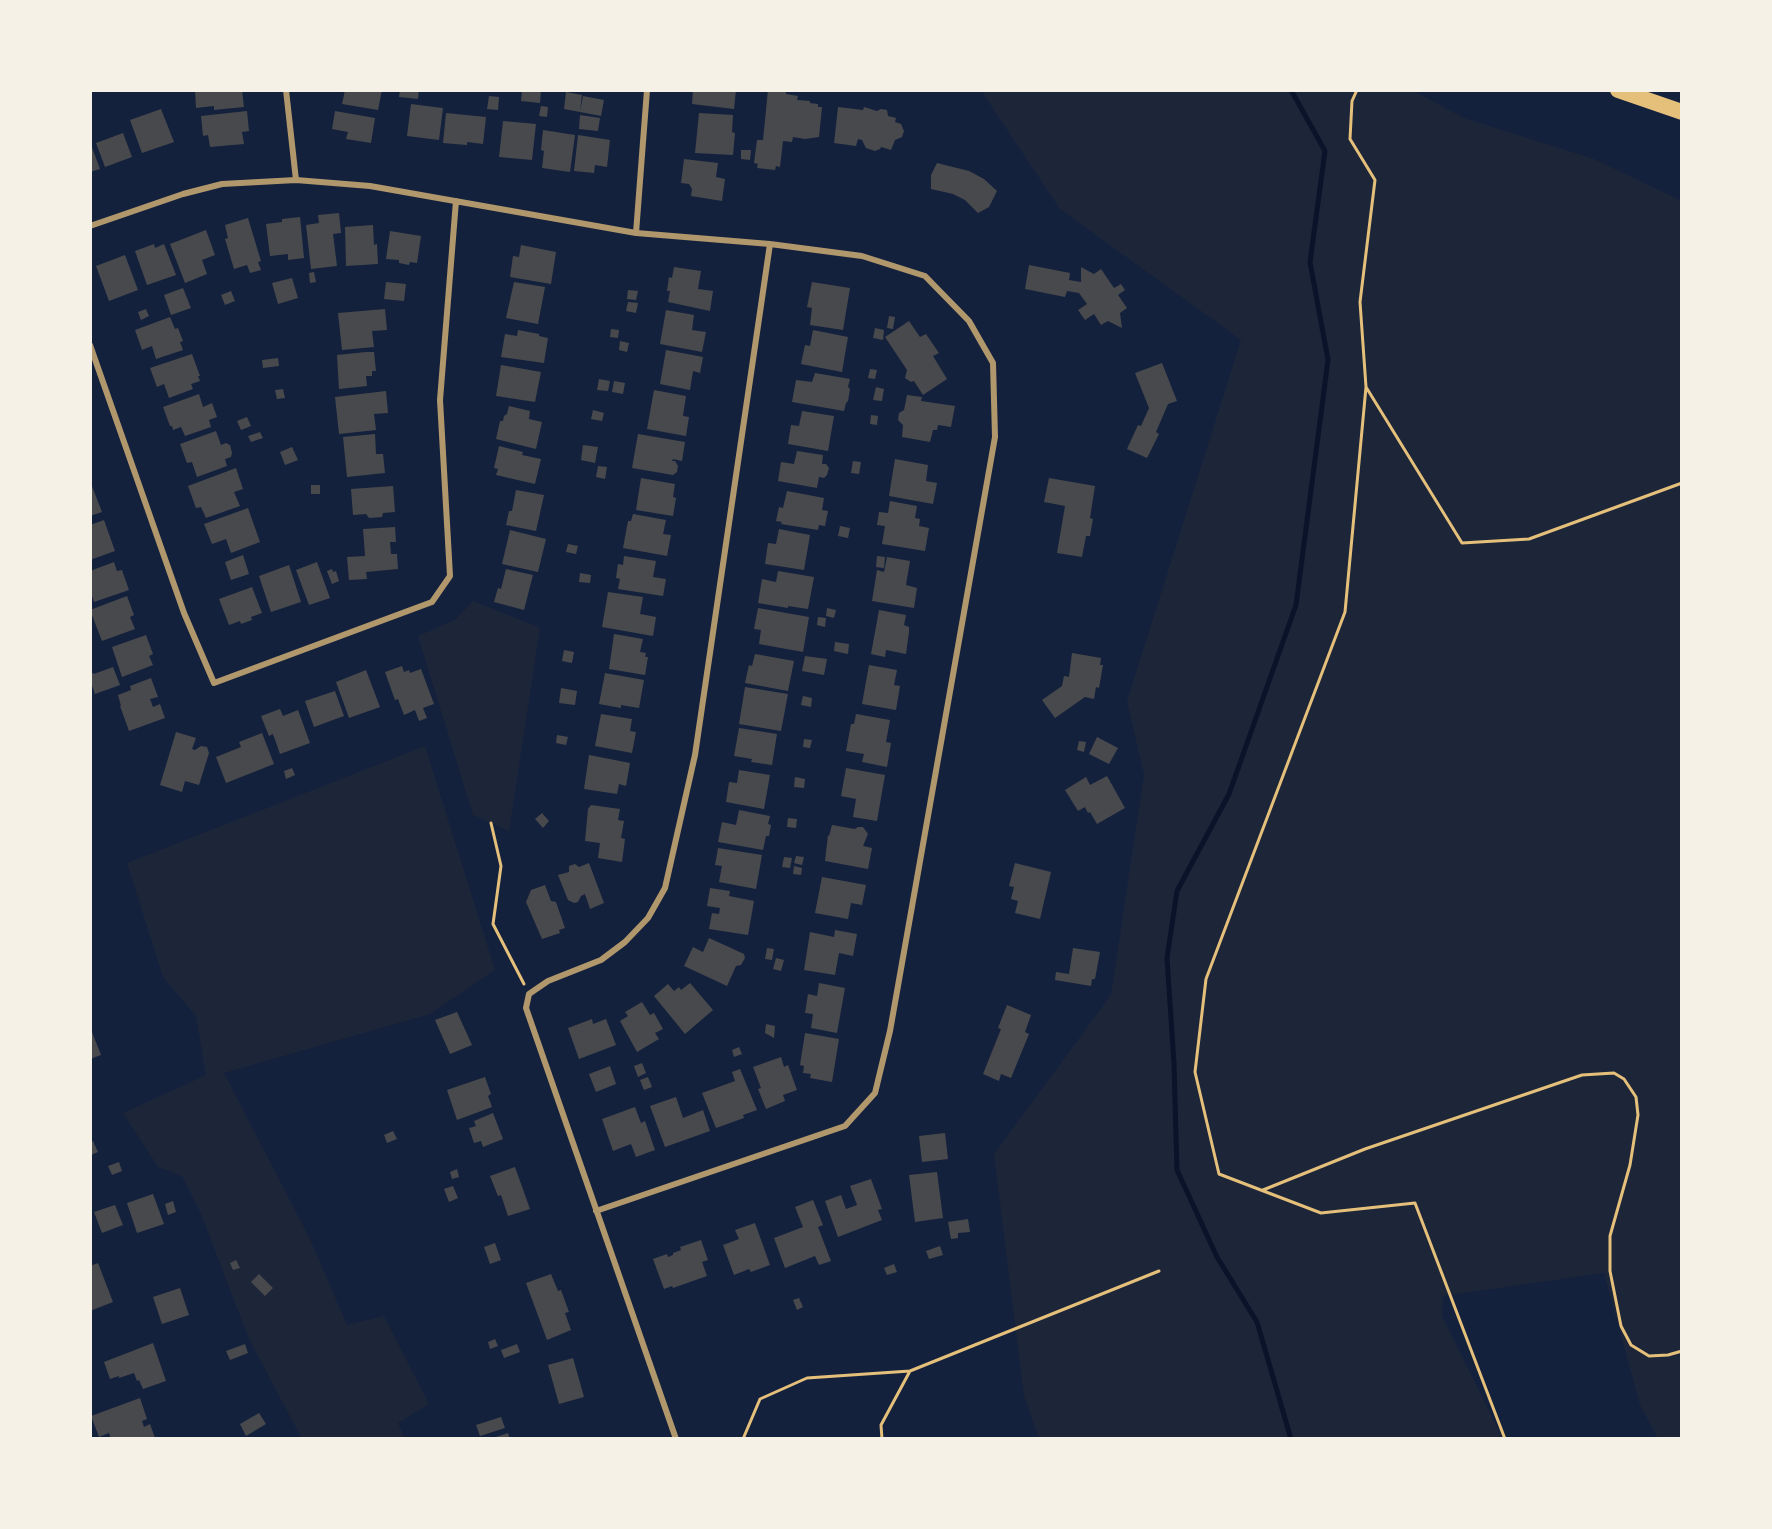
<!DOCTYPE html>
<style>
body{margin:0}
#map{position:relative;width:1772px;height:1529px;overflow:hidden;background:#14213d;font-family:Inter,sans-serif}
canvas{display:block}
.frame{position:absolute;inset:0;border:92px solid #f6f1e7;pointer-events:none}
</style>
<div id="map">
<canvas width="1772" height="1529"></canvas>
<div class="frame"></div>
</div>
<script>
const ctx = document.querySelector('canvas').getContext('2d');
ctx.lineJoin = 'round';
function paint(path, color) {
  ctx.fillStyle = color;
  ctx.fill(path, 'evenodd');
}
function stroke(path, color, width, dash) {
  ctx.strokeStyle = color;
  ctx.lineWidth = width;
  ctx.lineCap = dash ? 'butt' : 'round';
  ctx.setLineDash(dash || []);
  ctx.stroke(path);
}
const green = new Path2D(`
 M984 90H1412L1464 118 1594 159 1682 201V1439H1658L1640 1405 1604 1273 1443 1296 1442 1316 1503 1439H1039L1024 1396 994 1154 1111 995 1144 775 1127 701 1241 340 1060 209 984 95Z
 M473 601 540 628 509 831 473 815 418 636 455 620Z
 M425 746 495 970 430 1014 224 1073 310 1239 347 1325 384 1316 429 1404 398 1423 405 1439H302L249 1339 201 1214 182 1176 158 1167 123 1113 206 1075 196 1016 163 977 127 863Z`);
const stream = new Path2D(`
 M1291 90 1325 151 1310 262 1328 360 1296 605 1229 794 1177 891 1167 958 1174 1064 1177 1170 1217 1257 1257 1322 1291 1439`);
const building = new Path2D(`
 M195 90H242L244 107 214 110V106L196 108Z
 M345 90H382L378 110 342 104Z
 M400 90H419L418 99 399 97Z
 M522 90H541L540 103 521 101Z
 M693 90H736L734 109 692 104Z
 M768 90H786V94L798 96 797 100 810 101V103L818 104V107H822L819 137 805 139 793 137 792 142 783 141 780 167 776 166 775 170 757 168 758 164 754 163 757 140H763Z
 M566 92 582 95 580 112 564 109Z
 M489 96 499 97 498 110 487 109Z
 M583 96 604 100 601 116 580 112Z
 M411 104 443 108 439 140 407 136Z
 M541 106 548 107 547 117 539 116Z
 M838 107 863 110 864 107 877 111 881 109 887 110 888 116 896 118 895 122 901 124 904 131 902 137 895 140 891 150 881 147 880 149 875 151 866 148 862 140 858 139 856 146 834 143Z
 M161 109 174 142 142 153 130 120Z
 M247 111 249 131 242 132 244 144 210 147 208 135 203 136 201 116Z
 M335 111 375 118 371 143 346 139 348 132 332 129Z
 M446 113 486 117 483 144 467 142V145L443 143Z
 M699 113 733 115 732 132 735 133 733 155 695 153Z
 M580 115 600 118 598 131 579 129Z
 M503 121 536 124 532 160 499 157Z
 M543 130 575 135 570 172 542 168 544 151 541 150Z
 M123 133 132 157 105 167 96 143Z
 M578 135 610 140 607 167 595 165 594 173 574 171Z
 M90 142 100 169 90 172Z
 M741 150H751L750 160 741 159Z
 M684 159 718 163 716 177 725 179 722 201 691 196 692 189 689 184 681 183Z
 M937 163 969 171 984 179 997 191 989 207 978 213 965 200 953 194 931 189V175Z
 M339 213 341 233 333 234 337 266 311 269 306 225 319 223 318 215Z
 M300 217 304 258 288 260V254L270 256 266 224 282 222V219Z
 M248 218 261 261 258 262 261 270 250 273 247 265 234 269 225 239 228 238 225 225Z
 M373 225 374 245 377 244 378 264 346 266 345 227Z
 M206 230 215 255 202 260 207 274 185 283 170 244Z
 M390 231 421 236 417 263 410 262 409 265 399 263V260L386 259Z
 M154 244 155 248 164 244 176 275 147 285 135 251Z
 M521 245 556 252 551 284 510 277 513 256 519 257Z
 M125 255 138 290 109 301 96 266Z
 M1029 265 1070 273 1069 280 1081 282V267L1094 274 1101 269 1114 288 1121 284 1125 290 1118 295 1127 308 1120 313 1122 328 1108 321 1101 325 1094 314 1085 320 1078 310 1087 304 1079 293 1067 291 1065 297 1025 289Z
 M674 267 701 271 698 289 713 291 710 311 668 302 670 291H667L669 277 672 278Z
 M314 272 316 282 310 283 309 273Z
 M292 278 298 298 278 304 272 283Z
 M386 282 406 284 404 301 384 299Z
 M514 282 545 287 538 324 506 318Z
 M812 282 850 288 843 330 810 325 812 308 807 307Z
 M183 288 191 308 171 315 164 295Z
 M628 290 638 291 636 300 627 299Z
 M231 291 235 301 225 305 221 295Z
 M628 302 638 303 636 313 626 311Z
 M146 309 149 316 141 320 138 312Z
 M385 309 387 330 372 331 374 347 342 350 338 313Z
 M666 310 694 315 692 330 706 332 702 352 660 344Z
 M889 316 895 317 893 329 887 328Z
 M170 317 175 329 178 328 183 341 180 342 183 350 156 359 152 346 142 350 135 330Z
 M909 321 920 337 926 334 939 353 933 356 947 379 923 395 914 381 911 382 905 378 907 370 885 337Z
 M875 328 884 330 883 340 873 338Z
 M611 329 619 330 618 338 610 337Z
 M518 330 539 334V336L548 338 544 363 501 357 505 334 517 336Z
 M813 330 848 337 842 372 801 364 805 345 810 346Z
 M620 341 629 343 627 352 619 350Z
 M666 350 703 357 700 373 693 371 690 390 660 384Z
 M366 352H374L376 371H372V376H366L367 386 339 389 337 355Z
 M192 354 200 376H198L200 381 191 384 193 389 169 398 164 384 157 387 150 368Z
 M278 358 279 366 263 368 262 360Z
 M1162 363 1177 401 1168 404 1156 432 1159 434 1147 458 1127 449 1138 425 1141 426 1149 408 1135 373Z
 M501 365 541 372 535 402 496 396Z
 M870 369 877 370 875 379 868 378Z
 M815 373 850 379 848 387 850 389 848 401 846 403 844 411 792 402 796 380 812 382Z
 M599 379 610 381 608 391 597 390Z
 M614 381 625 383 623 394 612 392Z
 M876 387 884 389 882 401 873 400Z
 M283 389 285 398 277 399 275 390Z
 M654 390 686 396 683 416 689 417 686 436 647 429Z
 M386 391 388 413 374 414 376 430 339 434 335 397Z
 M199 394 203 407 212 403 217 417 209 420 211 427 185 436 181 427 173 430 172 426H170L163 407Z
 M907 395 922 397 921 401 955 406 951 427 938 425 937 430H933L930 442 902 437 903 425 898 420 899 413 904 410Z
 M509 406 530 411 529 419 542 422 536 449 496 439 500 421H503L504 416 507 414Z
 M593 410 604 413 602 421 591 419Z
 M802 411 834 416 828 451 788 444 791 425 799 426Z
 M871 415 878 416 877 425 870 424Z
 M247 417 251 426 241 430 237 421Z
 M216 431 221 445 226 443 230 445 232 453 231 457 225 459 227 466 197 477 192 462 187 463 180 444Z
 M260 432 263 438 251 442 248 436Z
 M375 434 376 454H383L385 473 347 477 343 437Z
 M638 434 685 442 682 461 673 459 672 461H675L678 466 677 472 673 475 632 468Z
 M583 445 598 447 595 463 581 460Z
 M499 446 523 452 522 455 541 459 535 484 496 475 498 469 494 468Z
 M292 447 298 460 285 465 280 452Z
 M797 451 823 455 822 464H826L829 468 827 475 824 478 819 477 817 488 778 481 781 462 794 464Z
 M895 459 928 465 926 481 937 483 933 504 889 496Z
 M853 461 861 462 859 474 851 473Z
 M598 466 607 467 605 479 596 477Z
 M236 468 243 489 234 492 240 506 206 518 201 507 196 508 188 486Z
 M641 478 675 484 673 497 676 498 673 516 636 510Z
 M1049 478 1095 486 1090 518 1093 519 1090 536H1086L1082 557 1057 553 1065 506 1044 502Z
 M90 481 102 512 90 516Z
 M311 485H320V494H311Z
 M393 486 395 512 383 513 382 517 369 518 366 514 353 515 351 489Z
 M516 490 544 495 536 531 506 525 509 511H512Z
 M787 491 824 498 822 510 828 511 825 526 819 525 818 530 781 524 782 522 776 521 779 507 783 508Z
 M890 501 917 506 915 518 920 519 919 526 929 528 925 551 882 544 885 526 877 525 879 512 888 513Z
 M248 508 260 542 231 553 226 539 212 544 204 524Z
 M633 514 666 520 663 534 671 535 667 556 623 548 628 521H631Z
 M104 520 115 551 90 560V525Z
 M840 526 850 528 848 538 838 536Z
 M395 527 396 542H390L391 554H397L398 569 366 572 367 579 349 580 347 557 365 556 363 529Z
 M779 529 810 535 804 570 765 564 768 543 776 544Z
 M510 530 546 539 538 572 502 564Z
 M568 544 578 546 576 554 566 552Z
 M243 555 249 574 231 580 225 562Z
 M624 556 656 561 653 577 666 579 663 596 618 589 620 579 616 578 618 564 623 565Z
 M877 556 885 557 884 568 876 567Z
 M887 557 910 561 906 585 917 588 914 608 872 601 877 570 884 572Z
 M114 562 117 571 122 570 129 590 94 602 90 590V571Z
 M317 562 330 598 309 605 296 570Z
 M289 565 301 602 271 612 259 576Z
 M332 569 333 572 336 571 339 581 332 584 327 571Z
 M506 569 533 575 524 610 494 602 498 588 501 589Z
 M778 571 814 577 808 609 788 606V608L758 603 762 579 776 582Z
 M580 573 591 575 590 583 579 582Z
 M252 587 262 613 251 617 252 620 241 624 240 621 229 625 219 599Z
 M608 592 643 597 640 614 656 617 653 636 602 627Z
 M127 596 134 615 130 617 135 629 102 641 90 610Z
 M758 608 809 617 803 652 759 644 761 630 754 629Z
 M827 608 836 610 834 618 826 616Z
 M879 610 906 615 904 625 909 627V632L906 654 886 650 885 657 871 654Z
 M818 617 826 618 825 627 817 625Z
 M614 634 643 639 640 652 646 653 645 657H648L645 675 609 669Z
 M146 635 153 654 149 656 153 665 122 677 112 647Z
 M835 642 849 644 848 654 834 651Z
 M564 650 574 652 572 663 562 661Z
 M1072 653 1101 658 1100 665H1103L1099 688 1096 687 1094 699 1085 697 1055 718 1042 700 1062 686 1064 676 1069 677Z
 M755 654 794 661 788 691 745 683 749 665 752 666Z
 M805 656 827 659 824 675 802 671Z
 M869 665 897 670 894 685 900 686 896 710 862 704Z
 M402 666 404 672 409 670 410 673 421 669 434 704 423 708 427 718 419 721 415 710 404 715 398 699 395 700 385 672Z
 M113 667 120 685 95 694 90 680V674L94 673V674Z
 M366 670 380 707 349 718 336 682Z
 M605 673 644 680 639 708 621 705V708L599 704Z
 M151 678 158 697 150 699 153 707 160 704 165 718 129 731 120 706H121L118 695 131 690 130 686Z
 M745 687 788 694 781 731 739 724Z
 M561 688 577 691 575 705 559 703Z
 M335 691 344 716 314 727 305 701Z
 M803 696 812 698 811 707 801 705Z
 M280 709 283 716 298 710 310 743 280 754 273 734 269 736 261 716Z
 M601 714 632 719 630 731 636 732 632 753 595 746Z
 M856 714 890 720 886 742 891 743 887 767 862 762 864 754 846 751 851 724H854Z
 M739 728 777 734 772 765 751 762 752 759 734 756Z
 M176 732 196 738 192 749 195 750 201 746 207 747 209 753 199 785 185 781 182 792 160 785Z
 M262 733 274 764 226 783 216 757 241 747 239 742Z
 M557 735 568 737 566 745 556 743Z
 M1097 737 1118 748 1109 764 1089 754Z
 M804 739 812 740 810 748 803 747Z
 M1079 741 1086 742 1084 752 1077 750Z
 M589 755 630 763 626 786 619 784 617 794 584 789Z
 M292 768 295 775 286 779 284 771Z
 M846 768 885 775 877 821 853 817 856 799 841 796Z
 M739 770 770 775 764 809 726 802 729 782 737 783Z
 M1107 776 1125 808 1097 824 1090 812 1088 813 1085 807 1078 811 1065 790 1086 777 1090 785Z
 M795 777 805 779 804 788 794 787Z
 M591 805 620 809 618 820 624 821 621 838 625 839 622 862 598 858 600 843 585 841 588 809Z
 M739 810 770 816 768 824 771 825 769 836H766L763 850 718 842 722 822 736 825Z
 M542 813 549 821 543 828 535 819Z
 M788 818 797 819 796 828 787 827Z
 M832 825 855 829 858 827H863L868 834 863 846 872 848 868 869 825 861 828 835 829 836Z
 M718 848 762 855 756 889 719 882 722 866 715 865Z
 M796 856 804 857 802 865 794 863Z
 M784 857 792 858 790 868 782 867Z
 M589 863 604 903 590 909 585 894 581 896 578 902 574 903 568 900 558 875 569 872V866L575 864 579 867Z
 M1015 863 1051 872 1040 919 1015 913 1018 901 1011 899 1014 887 1009 886Z
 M794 866 802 868 801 875 793 874Z
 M822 877 866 885 862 905 851 903 848 919 815 913Z
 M545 885 551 901 556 902 565 928 559 930 560 933 542 939 526 902 531 890Z
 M710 888 730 891 729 896 754 901 748 935 709 929 712 913 719 914 720 908 707 906Z
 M835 930 857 934 853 956 839 953 835 975 804 970 810 932 834 937Z
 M709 938 744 954 745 958 741 965 736 966 727 986 684 966 693 947 703 952Z
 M767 948 774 949 772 960 765 959Z
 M1073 948 1100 952 1095 979H1092L1091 986 1055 980 1056 972 1069 974Z
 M776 958 784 960 781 971 773 969Z
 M690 983 713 1010 685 1034 654 996 668 984 674 991 679 987 681 990Z
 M819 983 845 988 837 1033 811 1028 813 1014 805 1013 808 994 817 996Z
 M642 1002 650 1015 654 1013 663 1029 655 1033 659 1039 637 1052 620 1021 628 1016 625 1012Z
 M1007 1005 1031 1015 1025 1032 1029 1034 1011 1078 1001 1074 999 1081 983 1074 1001 1029 998 1028Z
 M457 1012 472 1045 450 1054 435 1020Z
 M592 1019 593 1024 606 1019 616 1045 579 1059 568 1028Z
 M766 1024 775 1026 774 1038 765 1033Z
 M90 1027 101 1055 90 1059Z
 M805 1033 839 1039 832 1082 810 1078 811 1074 803 1073 804 1066 800 1065Z
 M739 1047 742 1054 734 1057 732 1050Z
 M781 1057 784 1067 788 1065 797 1090 783 1095 785 1101 766 1109 758 1089 761 1088 753 1067Z
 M642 1063 646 1073 638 1077 634 1066Z
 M610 1066 616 1084 596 1092 589 1074Z
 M740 1069 757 1110 743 1115 744 1118 716 1128 702 1093 735 1081 732 1072Z
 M485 1077 491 1094 488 1096 492 1107 457 1120 447 1090Z
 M648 1077 652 1087 644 1090 640 1080Z
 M676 1097 683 1118 703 1110 710 1131 665 1147 650 1106Z
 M635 1107 641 1123 645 1121 655 1150 636 1157 631 1144 613 1151 602 1119Z
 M493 1113 503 1139 483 1147 481 1141 474 1143 469 1128 476 1126 474 1121Z
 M393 1131 397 1139 387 1143 384 1135Z
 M945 1133 948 1159 922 1162 919 1136Z
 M93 1141 98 1152 91 1155 90 1142Z
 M119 1162 122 1171 112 1175 108 1166Z
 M515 1167 530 1209 508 1216 501 1195 498 1196 490 1176Z
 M457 1169 459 1177 452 1179 450 1172Z
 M937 1172 943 1218 915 1222 909 1175Z
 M871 1179 882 1209 878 1210 882 1220 838 1237 825 1201 841 1195 846 1209 857 1205 850 1186Z
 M453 1186 458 1198 449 1202 444 1189Z
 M153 1194 164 1224 137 1233 127 1203Z
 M813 1200 823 1225 818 1227 831 1261 819 1265 815 1256 785 1268 774 1238 803 1227 795 1207Z
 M173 1201 176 1212 168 1215 165 1204Z
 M115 1205 123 1225 102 1233 94 1212Z
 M968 1219 970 1232 958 1233V1238L951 1239 948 1222Z
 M755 1223 770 1265 751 1272 749 1269 734 1275 723 1245 739 1239 735 1230Z
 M701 1240 708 1260 702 1262 707 1276 673 1288 672 1286 664 1289 653 1259 667 1254 668 1257 673 1255V1253L681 1250 680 1247Z
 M495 1243 501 1260 490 1264 484 1247Z
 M940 1246 943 1255 929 1259 926 1251Z
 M236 1260 240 1268 233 1270 230 1263Z
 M98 1263 113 1302 90 1311V1266Z
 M894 1264 897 1272 887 1275 884 1268Z
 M259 1274 273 1288 265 1296 251 1282Z
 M551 1274 558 1291 561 1290 569 1312 565 1313 571 1330 547 1340 526 1283Z
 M180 1288 189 1315 162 1324 153 1297Z
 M799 1298 803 1307 797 1310 793 1300Z
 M495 1339 498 1346 490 1349 488 1342Z
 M153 1343 166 1381 143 1389 139 1380 137 1381 134 1373 119 1378V1376L110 1379 104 1362Z
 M245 1344 248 1353 230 1360 226 1351Z
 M517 1344 520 1352 504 1358 501 1350Z
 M573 1358 584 1397 559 1404 548 1365Z
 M140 1398 147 1419 142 1421 144 1427 150 1424 155 1438 111 1439 109 1433 99 1437 91 1416Z
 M259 1413 266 1424 246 1436 240 1424Z
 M501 1417 505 1428 480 1436 476 1425Z
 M508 1433 510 1439H490Z`);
const path = new Path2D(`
 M1357 90 1352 101 1350 139 1375 180 1360 302 1366 387
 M491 823 501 866 493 924 524 984
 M1263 1190 1365 1149 1582 1075 1614 1073 1624 1079 1636 1097 1638 1115 1630 1165 1610 1236V1271L1621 1326 1631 1345 1649 1356 1668 1355 1682 1351
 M743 1439 760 1399 807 1378 910 1371
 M882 1439 881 1425 910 1371 1159 1271
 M1505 1439 1415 1203 1321 1213 1219 1174 1195 1072 1206 979 1345 612 1366 387 1462 543 1529 539 1682 483`);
const minor = new Path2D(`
 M286 90 296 180
 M90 226 183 194 222 184 296 180 370 186 636 233 770 244 862 256 925 276 969 321 993 363 995 437 890 1031 875 1093 845 1126 596 1211
 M636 233 647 90
 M90 345 184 613 214 683 432 602 450 576 440 400 456 201
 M676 1439 526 1008 529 994 548 981 601 960 625 942 648 918 665 888 695 755 770 244`);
const trunk = new Path2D(`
 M1618 90 1682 112`);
paint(green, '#1d2539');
stroke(stream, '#0b132b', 5);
paint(building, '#48494c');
stroke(path, '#e5c07b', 3);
stroke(minor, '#b1986c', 6);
stroke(trunk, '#e5c07b', 16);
</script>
